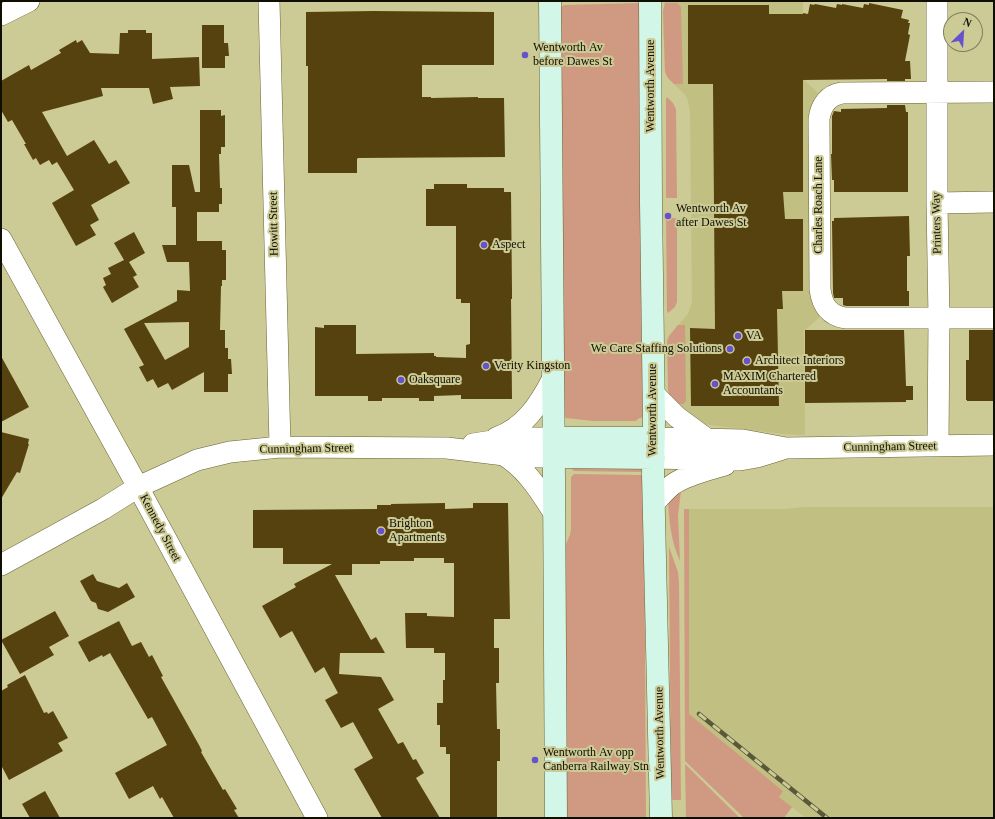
<!DOCTYPE html>
<style>
body{margin:0}
#map{position:relative;width:995px;height:819px;overflow:hidden;background:#ccca95;font-family:"Times New Roman",serif}
canvas{display:block}
.frame{position:absolute;inset:0;border:2px solid #0f0e00;pointer-events:none}
.north{position:absolute;left:943px;top:12px;width:40px;height:40px;box-sizing:border-box;background:#ccca95;border:1px solid #807f59;border-radius:50%;rotate:25deg;font-size:11px;font-weight:700;line-height:16px;text-align:center;color:#0f0e00}
.north::after{content:'';display:block;margin:auto;width:14px;height:18px;background:#6652cb;clip-path:polygon(50% 0,100% 100%,50% 72%,0 100%)}
</style>
<div id="map">
<canvas width="995" height="819"></canvas>
<div class="frame"></div>
<div class="north">N</div>
</div>
<script>
const ctx = document.querySelector('canvas').getContext('2d');
ctx.lineJoin = 'round';
function paint(path, color) {
  ctx.fillStyle = color;
  ctx.fill(path, 'evenodd');
}
function stroke(path, color, width, dash) {
  ctx.strokeStyle = color;
  ctx.lineWidth = width;
  ctx.lineCap = dash ? 'butt' : 'round';
  ctx.setLineDash(dash || []);
  ctx.stroke(path);
}
function label(font, color, halo, rows, align = 'center') {
  ctx.font = font + ' "Times New Roman",serif';
  ctx.lineWidth = 4;
  ctx.setLineDash([]);
  ctx.textBaseline = 'middle';
  ctx.strokeStyle = halo;
  ctx.fillStyle = color;
  for (const [text, x, y, turn = 0] of rows) {
    ctx.save();
    ctx.translate(x, y);
    ctx.rotate((+turn || 0) * Math.PI / 180);
    ctx.textAlign = isNaN(turn) ? turn : align;
    if (halo) ctx.strokeText(text, 0, 0);
    ctx.fillText(text, 0, 0);
    ctx.restore();
  }
}
const built = new Path2D(`
 M665 1H803L802 78 821 96 822 315 804 331 805 435 782 434 702 424 691 420 668 389V338L672 332 688 314 692 302 690 111 688 101 685 95 668 78 665 72 663 11Z
 M804 507H994V818H806L779 797 783 791 689 715V509H785Z`);
const green = new Path2D(`
 M641 3 643 417 638 419 636 421H593L566 418 563 417 560 8 564 5Z
 M665 3H677L681 7 683 84H674L668 78 665 72 663 11Z
 M667 97 673 103 676 109 677 198H666V99Z
 M666 218H677V302L675 307 668 313 667 311Z
 M678 325H685L686 401 683 404H673L669 395 668 389 667 341 669 336Z
 M571 468 641 469 643 471 640 472 574 471Z
 M574 474 641 475 644 477 646 818H566L565 546 570 535 571 529V477Z
 M681 491 678 515 680 561C671 541 669 521 668 500Z
 M684 509H689V714L783 791 779 797 792 807 784 818H744L685 761Z
 M669 547 678 572 679 583 681 800H671Z
 M685 764 740 818H686Z`);
const building = new Path2D(`
 M869 3 903 10 901 18 909 20 908 23H910L908 34 910 35 905 61H910L911 79H905V81H887V79L803 80V192H783L785 219H803V291H782L783 309H777L779 406H691L690 328 715 329 713 84H688V5H769V14H803V13L808 14 810 4 814 5 815 4 836 8 837 4 842 5V4L863 8 864 4 869 5Z
 M373 11 494 12V65H422V97H431V98L478 97V98H504L505 157 358 158 357 159V173H308V66H306V12Z
 M202 25H224V43H228L229 56H225V68H202Z
 M128 30H146V33H152V59L199 57 200 86 170 87 173 99 153 104 149 88H101L103 96 42 112 67 156 94 140 109 164 116 160 130 183 91 205 99 220 90 225 96 235 76 246 52 203 74 190 57 162 52 165 49 160 40 165 36 158 33 160 24 144H26L12 120 8 122 1 110V81L29 65 31 70 61 53 59 50 76 40 77 43 82 40 90 53 119 54 120 33H128Z
 M887 105H905L906 112H908V192H834V180H832L831 154H832V116L834 111 841 112V109L887 108Z
 M200 110H221V116L225 115V147H221V154H219L220 188H222V204H219V212H197V241H222V250H226V280H222V286H221L220 330H225V348H228V359H231L232 374H228V392H204V372L172 390 168 383 158 388 153 379 147 382 139 367 144 365 124 329 177 301V290L190 291 189 262H167L162 245H176V207H172V165H189L195 192H200ZM189 322V347L165 360 144 323Z
 M434 184H467V188H504V192H511L512 292V299H511L512 399H461V395L434 396V401H419V398H382V401H368V396H315V327L324 328V325H356V354L434 353V356H436V357L466 358V345L470 344V303H461V299H456V226H426V189H434Z
 M909 216 910 256H907V291H909V306H846L843 305V298H834L833 293 832 221H834V218Z
 M134 232 145 253 129 262 137 275 133 277 139 287 112 303 103 287 106 285 103 278 111 274 108 268 124 260 114 243Z
 M805 330H904L906 386H913V400H906V402L805 403Z
 M969 330H994V401H967V400H966V360H969Z
 M1 356 29 407 1 422Z
 M1 432 29 439 28 444H29L20 473 17 472 1 499Z
 M445 503V509L473 508V503H508L510 619H494V648H499V683H496L497 729H500V761H497V818H450V754H446V747H440V725H437V703H443V680H445V653H434V648H406L405 613H427V616L454 617V563H444V558H414V561H380V564H352V575H335L371 640 376 637 385 653H340L339 674 381 677 394 700 378 709 398 744 403 742 413 760 416 759 424 773 416 778 440 818H382L354 769 373 758 353 722 341 728 325 700 338 693 324 667 315 673 292 631 280 638 262 606 296 587 294 584 332 564H283V548H253V510L377 509V505H391V504Z
 M93 574 97 581 119 588 127 583 135 597 108 612 98 609 96 603 91 601 80 581Z
 M55 611 69 636 49 647 54 655 20 674 1 640Z
 M119 621 132 646 141 642 149 657 152 655 163 676 161 677 199 745 202 751 201 752 223 790 225 789 237 809 234 810 239 818H174L162 797 160 799 153 786 129 799 115 773 167 745 152 717 148 719 110 653 103 657 102 655 89 662 78 642Z
 M25 675 44 713 47 712 48 714 53 711 68 738 58 743 63 751 9 780 1 765V691L8 687 7 685Z
 M45 791 60 818H30L22 804Z`);
const minor = new Path2D(`
 M269 1 280 447
 M937 1V203L939 318 938 446
 M1 15 29 1
 M994 92 842 93C828 95 821 105 819 119L820 289C822 305 828 315 845 318H994
 M937 203 994 202
 M1 239 138 487 317 818
 M654 394 677 417 707 439
 M496 438C525 428 540 403 553 378
 M654 438 743 440 786 448 994 445
 M473 444 512 438H554
 M502 454C526 468 539 490 554 513
 M654 458 740 460 757 457 783 449
 M654 503C660 497 666 490 672 485 686 475 708 470 725 465
 M1 565 103 509 138 487 197 460 230 452 280 447 447 448 521 457H554`);
const secondary = new Path2D(`
 M550 1 554 479 556 818
 M650 1 651 203 654 421 653 474 661 818
 M554 438H654
 M554 457 654 458`);
const rail = new Path2D(`
 M699 714 827 818`);
const markers = [
 [525,55,4,"#6652cb"],
 [668,216,4,"#6652cb"],
 [484,245,4,"#6652cb"],
 [738,336,4,"#6652cb"],
 [730,349,4,"#6652cb"],
 [747,361,4,"#6652cb"],
 [486,366,4,"#6652cb"],
 [401,380,4,"#6652cb"],
 [715,384,4,"#6652cb"],
 [381,531,4,"#6652cb"],
 [535,760,4,"#6652cb"]
];
const poiNames = [
 ["Wentworth Av",533,48],
 ["before Dawes St",533,62],
 ["Wentworth Av",676,209],
 ["after Dawes St",676,223],
 ["Aspect",492,245],
 ["VA",746,336],
 ["We Care Staffing Solutions",722,349,"right"],
 ["Architect Interiors",755,361],
 ["Verity Kingston",494,366],
 ["MAXIM Chartered",723,377],
 ["Accountants",723,391],
 ["Oaksquare",409,380],
 ["Brighton",389,524],
 ["Apartments",389,538],
 ["Wentworth Av opp",543,753],
 ["Canberra Railway Stn",543,767]
];
const streetNames = [
 ["Wentworth Avenue",651,86,-90],
 ["Charles Roach Lane",819,205,-90],
 ["Printers Way",937,223,-91],
 ["Howitt Street",274,224,-91],
 ["Wentworth Avenue",653,410,-90],
 ["Cunningham Street",890,447,-1],
 ["Cunningham Street",306,449,-1],
 ["Kennedy Street",160,528,62],
 ["Wentworth Avenue",660,733,-91]
];
paint(built, '#c2bf82');
paint(green, '#d09a82');
paint(building, '#56420f');
stroke(minor, '#676432', 22);
stroke(secondary, '#676432', 23);
stroke(minor, '#fff', 21);
stroke(secondary, '#d2f6e8', 22);
stroke(rail, '#59583b', 4.5);
stroke(rail, '#ccca95', 3, [9]);
for (const [x, y, r, color] of markers) {
  const dot = new Path2D();
  dot.arc(x, y, r, 0, 2 * Math.PI);
  ctx.fillStyle = color;
  ctx.fill(dot);
  stroke(dot, '#ccca95', 1.5);
}
label('12px', '#0f0e00', '#ccca95', poiNames, 'left');
label('12px', '#0f0e00', '#ccca95', streetNames);
</script>
